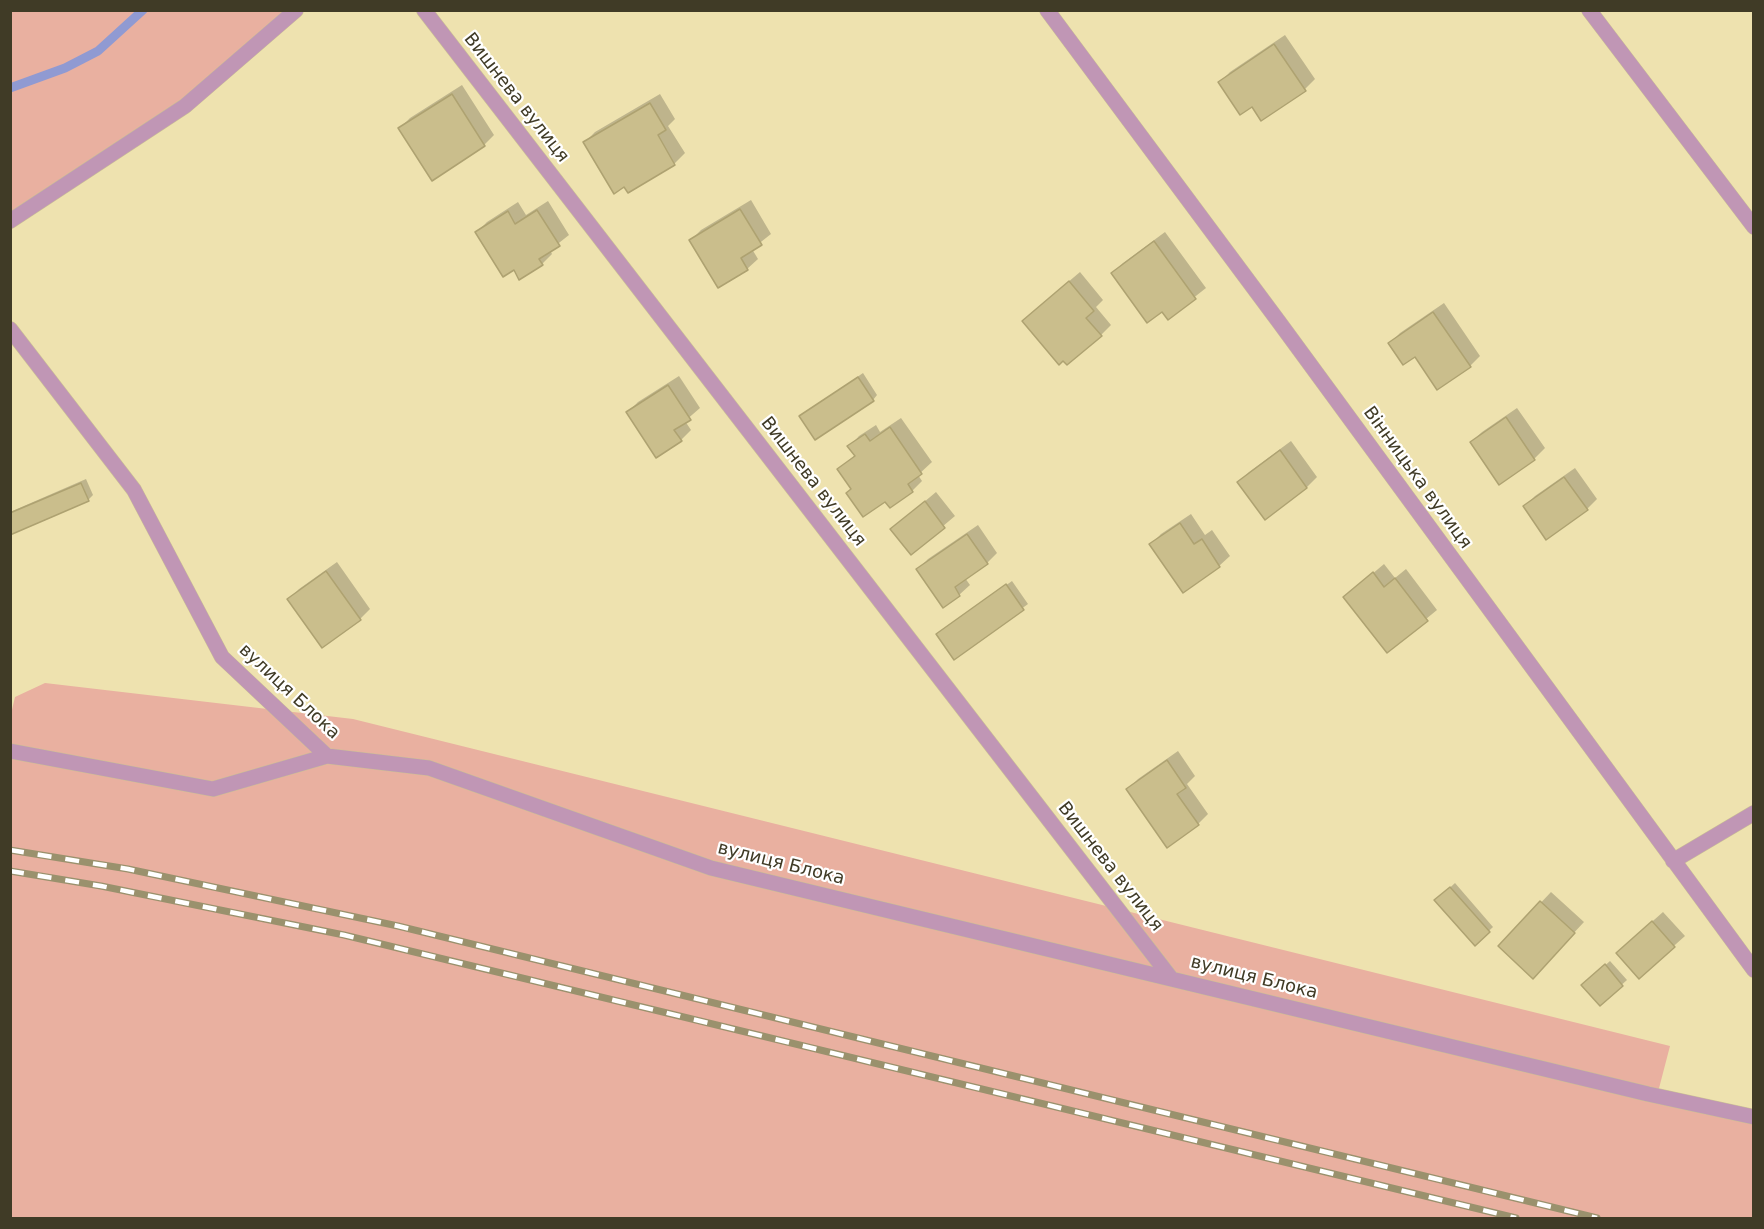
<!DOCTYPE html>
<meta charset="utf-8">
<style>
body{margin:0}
#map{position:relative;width:1764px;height:1229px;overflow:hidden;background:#eee2af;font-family:"DejaVu Sans",sans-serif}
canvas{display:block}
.frame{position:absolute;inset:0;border:12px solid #403b26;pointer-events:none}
</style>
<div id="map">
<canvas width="1764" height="1229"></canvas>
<div class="frame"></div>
</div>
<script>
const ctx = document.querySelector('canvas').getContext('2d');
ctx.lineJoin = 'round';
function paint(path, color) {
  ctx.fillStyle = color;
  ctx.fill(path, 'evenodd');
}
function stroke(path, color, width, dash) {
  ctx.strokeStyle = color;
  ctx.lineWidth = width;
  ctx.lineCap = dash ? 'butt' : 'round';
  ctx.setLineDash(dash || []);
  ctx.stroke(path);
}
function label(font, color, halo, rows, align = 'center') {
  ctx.font = font + ' "DejaVu Sans",sans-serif';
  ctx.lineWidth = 4.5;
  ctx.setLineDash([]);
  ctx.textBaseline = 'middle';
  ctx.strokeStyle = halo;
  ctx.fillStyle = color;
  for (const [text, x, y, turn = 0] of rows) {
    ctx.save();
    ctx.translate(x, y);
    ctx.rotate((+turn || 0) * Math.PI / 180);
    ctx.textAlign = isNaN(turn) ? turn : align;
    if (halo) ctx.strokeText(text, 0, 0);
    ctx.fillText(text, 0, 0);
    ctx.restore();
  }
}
const green = new Path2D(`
 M11 11H296L185 106 11 221Z
 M45 683 353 719 1670 1046 1657 1096 1753 1117V1218H11V714L15 697Z`);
const shadow = new Path2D(`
 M1285 35 1315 79 1305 89 1252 105 1220 82 1230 72Z
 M462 85 494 135 484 145 400 128 410 118Z
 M660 94 675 119 668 126 685 153 674 164 628 191 585 142 595 132Z
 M751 200 771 234 752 249 758 259 747 269 719 286 691 240 701 230Z
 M548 201 569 235 550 250 552 254 542 264 520 278 514 268 477 232 487 222 518 202 526 215Z
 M1165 232 1206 288 1168 318 1162 310 1113 273 1123 263Z
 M1080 272 1103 300 1096 307 1111 325 1101 335 1034 311Z
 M1444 303 1480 356 1470 366 1415 354 1390 343 1400 333Z
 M863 373 877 395 873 400 801 416Z
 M679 376 700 408 685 421 691 430 681 440 628 412 638 402Z
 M1517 408 1545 448 1534 459 1499 483 1471 442 1482 432Z
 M901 418 932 462 918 475 922 481 912 491 890 506 886 500 853 489 839 469 855 455 849 447 859 436 876 425 880 432Z
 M1291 441 1317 477 1307 487 1265 518 1239 482 1249 472Z
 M1575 468 1597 499 1587 509 1525 506 1535 496Z
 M86 479 93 495 88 500 10 534V512Z
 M936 492 955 516 911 553 892 529Z
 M1191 514 1205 535 1212 530 1230 556 1219 566 1183 591 1151 544 1161 534Z
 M978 525 997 553 987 563 965 578 970 585 959 595 943 606 918 569 928 559Z
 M337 562 370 609 360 619 322 646 289 599 299 589Z
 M1384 564 1395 578 1406 569 1437 610 1387 651 1345 597Z
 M1012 581 1028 604 954 658 938 634Z
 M1178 751 1195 776 1187 784 1208 814 1198 824 1128 789 1138 779Z
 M1455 883 1493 927 1475 944 1441 896Z
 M1551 892 1584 922 1543 966 1500 946Z
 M1663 912 1685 936 1639 977 1628 943Z
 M1610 961 1627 980 1600 1004 1588 981Z`);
const stream = new Path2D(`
 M10 88 65 68 98 51 143 10`);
const building = new Path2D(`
 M1274 44 1306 91 1261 121 1252 107 1240 115 1218 82Z
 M452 94 485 146 432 181 398 128Z
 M650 103 666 130 658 135 675 165 628 193 624 187 614 194 583 142Z
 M740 209 762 245 741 258 748 270 718 288 689 240Z
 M537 210 560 246 539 259 543 265 519 280 514 270 503 277 475 232 508 211 515 224Z
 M1154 241 1196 299 1168 320 1162 312 1147 323 1111 273Z
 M1069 281 1094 311 1086 318 1102 336 1067 365 1063 361 1059 365 1022 321Z
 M1433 312 1471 367 1437 390 1415 357 1403 365 1388 343Z
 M858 377 874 401 815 440 799 416Z
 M668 385 691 420 674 430 682 441 656 458 626 412Z
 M1506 417 1535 460 1499 485 1470 442Z
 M890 427 922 474 908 484 913 492 890 508 885 502 863 517 846 493 851 489 837 469 855 456 847 446 865 434 870 441Z
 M1280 450 1307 488 1265 520 1237 482Z
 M1564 477 1588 510 1546 540 1523 506Z
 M81 483 89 501 10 535V513Z
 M925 501 945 528 911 555 890 529Z
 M1180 523 1194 544 1202 539 1220 567 1183 593 1149 544Z
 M967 534 988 564 955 587 960 596 943 608 916 569Z
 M326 571 361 620 322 648 287 599Z
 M1373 572 1384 587 1395 578 1428 621 1387 653 1343 597Z
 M1006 584 1024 610 954 660 936 634Z
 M1167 760 1186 788 1177 794 1199 825 1167 848 1126 789Z
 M1450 887 1490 932 1475 946 1434 900Z
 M1540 901 1575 933 1533 979 1498 946Z
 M1652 921 1675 947 1639 979 1616 953Z
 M1605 964 1623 986 1600 1006 1581 985Z`);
const minor = new Path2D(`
 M424 10 1171 978
 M1047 10 1279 322 1754 970
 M1589 10 1754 227
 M10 221 185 106 296 10
 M10 329 134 490 222 657 327 756 429 768 711 868 1648 1094 1754 1117
 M10 751 213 789 327 756
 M1673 861 1754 813`);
const rail = new Path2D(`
 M10 850 128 869 398 926 1597 1218
 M10 871 101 886 344 935 1516 1218`);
const streetNames = [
 ["Вишнева вулиця",516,98,52],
 ["Вінницька вулиця",1417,478,54],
 ["Вишнева вулиця",813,482,52],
 ["вулиця Блока",289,692,43],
 ["вулиця Блока",781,864,14],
 ["Вишнева вулиця",1110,867,52],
 ["вулиця Блока",1254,978,14]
];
paint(green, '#e9b0a0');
paint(shadow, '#0003');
stroke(stream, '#909ad2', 9);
paint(building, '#cabe8c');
stroke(building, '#aea271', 1.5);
stroke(minor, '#cbc194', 16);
stroke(minor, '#c096b5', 15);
stroke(rail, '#9a916d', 7);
stroke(rail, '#fff', 4.5, [14]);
label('18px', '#403b26', '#fff', streetNames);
</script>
